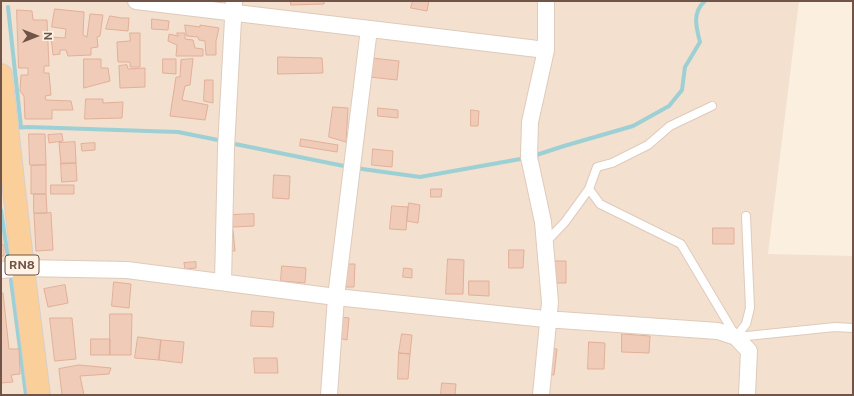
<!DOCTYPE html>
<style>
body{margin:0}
#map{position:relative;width:854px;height:396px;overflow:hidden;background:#fbefe0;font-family:"Public Sans",sans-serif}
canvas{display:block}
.frame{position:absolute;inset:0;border:2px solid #715448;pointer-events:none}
.north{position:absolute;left:16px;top:16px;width:40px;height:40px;-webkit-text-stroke:3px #fff3e5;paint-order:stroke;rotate:90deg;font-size:11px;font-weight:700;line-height:16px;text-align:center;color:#715448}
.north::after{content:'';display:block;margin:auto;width:14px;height:18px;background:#715448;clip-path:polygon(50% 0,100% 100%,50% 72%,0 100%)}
</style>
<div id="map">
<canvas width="854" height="396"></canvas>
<div class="frame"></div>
<div class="north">N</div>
</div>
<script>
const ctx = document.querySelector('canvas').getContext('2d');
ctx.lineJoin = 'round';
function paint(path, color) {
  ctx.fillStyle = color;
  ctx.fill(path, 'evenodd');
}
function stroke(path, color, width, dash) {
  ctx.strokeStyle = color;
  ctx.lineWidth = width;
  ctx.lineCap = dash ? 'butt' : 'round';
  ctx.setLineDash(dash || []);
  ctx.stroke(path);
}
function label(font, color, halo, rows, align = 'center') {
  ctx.font = font + ' "Public Sans",sans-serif';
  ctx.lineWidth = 4;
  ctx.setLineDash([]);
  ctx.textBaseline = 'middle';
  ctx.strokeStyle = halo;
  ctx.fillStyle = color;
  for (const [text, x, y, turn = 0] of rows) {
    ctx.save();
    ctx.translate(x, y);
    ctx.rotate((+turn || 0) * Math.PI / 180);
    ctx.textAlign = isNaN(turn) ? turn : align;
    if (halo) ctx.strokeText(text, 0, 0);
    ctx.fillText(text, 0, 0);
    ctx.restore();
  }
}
const residential = new Path2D(`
 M1 1H799L768 254 853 256V395H1Z`);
const stream = new Path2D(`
 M8 7 21 127
 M13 128 28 127 178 132 223 141
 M230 143 349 167
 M533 156 564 146 633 126 669 106 682 90 685 67 700 42C696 27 692 12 705 1
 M355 168 420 177 526 158
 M1 210 8 258
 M11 280 26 395`);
const building = new Path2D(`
 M291 1H324V4L291 5Z
 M413 1H429L427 11 411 8Z
 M55 9 84 12 83 35 87 37 90 14 103 15 100 36 97 37 98 47 91 48V55L68 56 66 50H60V54L53 55 51 37 65 38 66 29 52 27Z
 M17 10 32 11 33 20H47L49 66H44V73H49L51 95 45 96 46 100 71 101 73 110H52V119H25L24 96 20 91 21 75H28V68H19Z
 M110 16 122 18H129L128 31 106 29Z
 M152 19 169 21 168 30 152 29Z
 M185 25 200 27V25L219 28 216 41V55H206L205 41 199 40 198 37 187 36Z
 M130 33H140V67H130V62H118L117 42 130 41Z
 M177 33H185V39L193 40 195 48 203 49V56H176L177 45 168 41 169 34 178 36Z
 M278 57 322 58 323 73 278 74Z
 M372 58 399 61 397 80 370 77Z
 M84 59H101V68H108L110 81 84 88Z
 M163 59H176V74L163 73Z
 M193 59 190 85 185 86 182 100 208 105 205 120 170 116 176 77H180L181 60Z
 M127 65 128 69 145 68V87L120 88 119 66Z
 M205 80H213V103L204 101Z
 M86 99H103V103L123 102 122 118 85 119Z
 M333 107 348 108 346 142 329 137Z
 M378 108 398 110V118L378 116Z
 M471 110 479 111 478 126H471Z
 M29 134H45L46 165H30Z
 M62 134 63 141 49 143 48 135Z
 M301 139 338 145 337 152 300 146Z
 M75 142 76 163 61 164 59 143Z
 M95 143V150L82 151 81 144Z
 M373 149 393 151 392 167 372 165Z
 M61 163H76L77 181 62 182Z
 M46 165V194H31V166Z
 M274 175 290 176 289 199 273 198Z
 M51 185H74V194H51Z
 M431 189H442L441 197H431Z
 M34 194H46L47 213H34Z
 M409 203 420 205 418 223 407 221Z
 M392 206 408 207 406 230 390 229Z
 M51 213 53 250 36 251 34 214Z
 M254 214V226L233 227 232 215Z
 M1 219 2 245H4V256H1Z
 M713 228H734V244H713Z
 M233 230 235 251H228L227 231Z
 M509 250H524L523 268H509Z
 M448 259 464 260 463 294H446Z
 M555 261H566V283H555Z
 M196 262V268L185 269 184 263Z
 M343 264H355L354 287H342Z
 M282 266 306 268 305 283 281 281Z
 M404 268 412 269V278L403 277Z
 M469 281H489V296L469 295Z
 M114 282 131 284 129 308 112 306Z
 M65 285 68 303 48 307 44 289Z
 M1 293H3L9 349H19L20 374 11 375 13 382 1 383Z
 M252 311 274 312 273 327 251 326Z
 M110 314H132L131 355H110Z
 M340 317 349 318 347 340 338 338Z
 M50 318H72L76 359 55 361Z
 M402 334 412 335 410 354 399 353Z
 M622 334 650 336 649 353 622 352Z
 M138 337 161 340 159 360 135 358Z
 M91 339H110V355H91Z
 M161 340 184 342 182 363 159 360Z
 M589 342 605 343 604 369H588Z
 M546 348 557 349 554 375 544 374Z
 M399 353 410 354 408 379H398Z
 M254 358H277L278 373H255Z
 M79 365 111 368 109 374 80 376 84 395H62L59 369Z
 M442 383 456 384 455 395H441Z`);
const lane = new Path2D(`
 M589 189 600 204 681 244 735 335
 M545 243 565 222 589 189 597 167 612 163 648 145 670 126 712 106
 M736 337 746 324 750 308 746 216
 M737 337 835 327 853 328`);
const street = new Path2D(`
 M136 1 546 50
 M1 270 23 268 127 270 336 297 545 319 718 331 736 337 749 351 747 395
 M223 282 226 148 234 1
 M329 395 336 297 369 29
 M541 395 550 302 543 222 529 157 530 122 546 50V1`);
const primary = new Path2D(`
 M1 75 23 268 39 395`);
const shields = [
 [22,265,34]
];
const shieldNames = [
 ["RN8",22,265]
];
paint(residential, '#f3e0ce');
stroke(stream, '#9cd0d5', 4);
paint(building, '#f0cbb8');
stroke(building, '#e2b099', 1);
stroke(lane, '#dfcabc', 10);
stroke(street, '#dfcabc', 18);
stroke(primary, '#d7cfcc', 24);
stroke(lane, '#fff', 8);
stroke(street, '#fff', 16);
stroke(primary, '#facf99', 22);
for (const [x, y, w] of shields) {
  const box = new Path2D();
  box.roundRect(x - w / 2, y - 10, w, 20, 3);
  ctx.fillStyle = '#fff3e5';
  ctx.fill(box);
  stroke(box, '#715448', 1);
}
label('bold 12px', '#715448', null, shieldNames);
</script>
